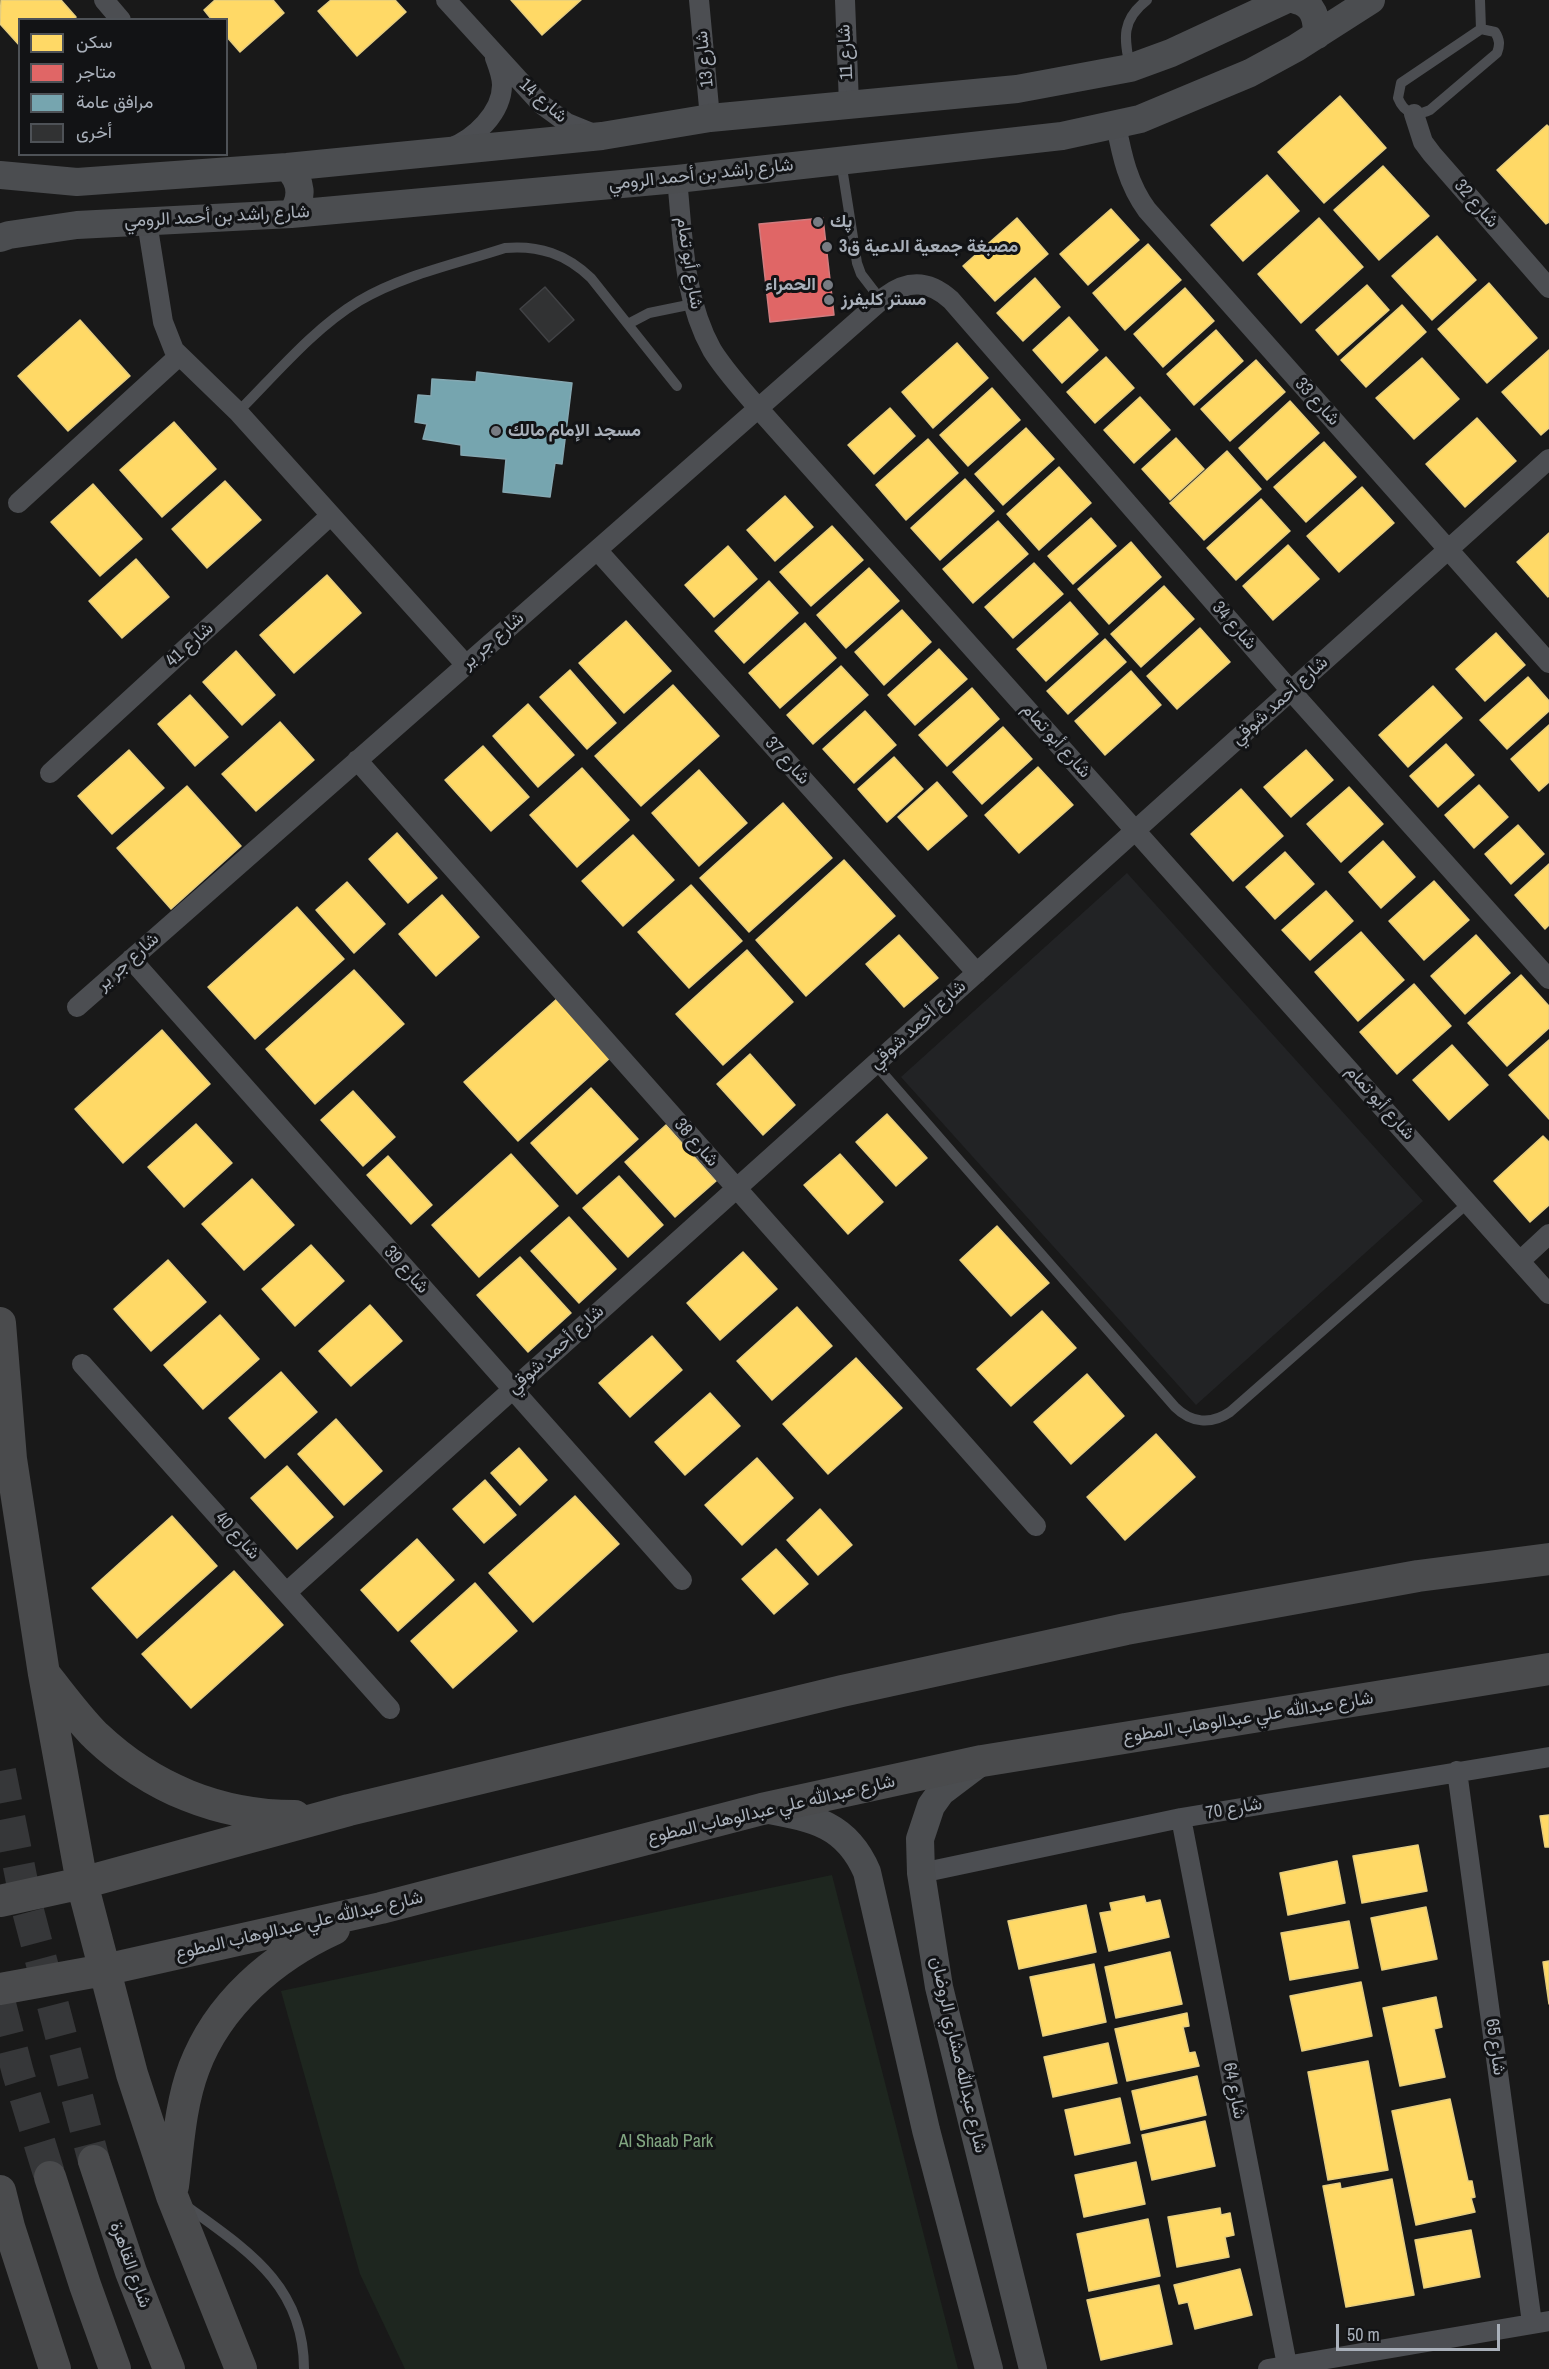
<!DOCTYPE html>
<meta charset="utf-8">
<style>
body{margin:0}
#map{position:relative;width:1549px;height:2369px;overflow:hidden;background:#191919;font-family:"Archivo Narrow",Vazirmatn,sans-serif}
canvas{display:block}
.legend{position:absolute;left:18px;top:18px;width:210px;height:138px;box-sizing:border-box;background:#121315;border:2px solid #4e5257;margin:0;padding:8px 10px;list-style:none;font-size:18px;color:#a9b0ba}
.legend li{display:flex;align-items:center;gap:12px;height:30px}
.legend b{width:30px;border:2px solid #4e5257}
.scale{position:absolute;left:1336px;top:2324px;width:164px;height:27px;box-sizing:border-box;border:3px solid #a9b0ba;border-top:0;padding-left:8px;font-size:18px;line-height:21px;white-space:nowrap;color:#a9b0ba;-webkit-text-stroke:4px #121315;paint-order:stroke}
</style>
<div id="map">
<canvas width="1549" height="2369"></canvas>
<ul class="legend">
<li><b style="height:16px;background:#ffd966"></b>سكن</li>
<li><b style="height:16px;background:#e06666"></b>متاجر</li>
<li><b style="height:16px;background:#76a5af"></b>مرافق عامة</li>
<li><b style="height:16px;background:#313233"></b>أخرى</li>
</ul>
<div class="scale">50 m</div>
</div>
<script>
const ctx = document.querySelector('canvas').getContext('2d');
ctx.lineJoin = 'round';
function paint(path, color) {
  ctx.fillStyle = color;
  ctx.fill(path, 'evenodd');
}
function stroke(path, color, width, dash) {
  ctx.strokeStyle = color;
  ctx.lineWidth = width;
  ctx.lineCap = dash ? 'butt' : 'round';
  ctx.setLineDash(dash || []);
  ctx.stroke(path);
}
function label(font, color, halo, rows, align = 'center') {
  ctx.font = font + ' "Archivo Narrow",Vazirmatn,sans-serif';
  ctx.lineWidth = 6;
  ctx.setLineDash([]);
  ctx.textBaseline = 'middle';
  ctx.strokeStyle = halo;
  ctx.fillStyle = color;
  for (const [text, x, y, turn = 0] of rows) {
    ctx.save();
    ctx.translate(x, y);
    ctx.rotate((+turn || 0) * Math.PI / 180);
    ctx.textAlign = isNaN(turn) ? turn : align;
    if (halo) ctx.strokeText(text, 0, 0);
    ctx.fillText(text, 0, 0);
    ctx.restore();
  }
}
const built = new Path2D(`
 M1127 873 1423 1201 1196 1405 901 1077Z`);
const green = new Path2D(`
 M832 1875 958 2369H405L360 2274 281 1991Z`);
const homes = new Path2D(`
 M1 0H61L76 17 74 20H20V46L0 24Z
 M215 0H273L284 13 240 52 226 36V20H212L204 10Z
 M331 0H395L406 12 357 56 318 11Z
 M511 0H581L542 35Z
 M1340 96 1386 148 1324 203 1278 152Z
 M1547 125 1549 127V222L1546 224 1497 170Z
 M1383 166 1429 216 1379 260 1334 210Z
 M1267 175 1299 211 1243 261 1211 225Z
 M1111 209 1139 240 1088 285 1060 254Z
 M1017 218 1048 254 995 301 963 266Z
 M1319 218 1363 267 1301 323 1258 274Z
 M1437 236 1476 280 1432 320 1392 276Z
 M1148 244 1181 280 1125 330 1093 293Z
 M1035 278 1060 307 1023 341 997 313Z
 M1489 283 1537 338 1487 383 1438 329Z
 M1367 285 1389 310 1338 355 1316 330Z
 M1185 288 1214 321 1163 367 1134 334Z
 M1402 305 1426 332 1366 387 1341 360Z
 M1069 317 1098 350 1062 383 1033 350Z
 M80 320 130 376 68 431 18 376Z
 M1216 330 1243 361 1194 405 1167 374Z
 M957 343 988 378 933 428 902 392Z
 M1549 350V428L1541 435 1502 392Z
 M1106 357 1134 388 1095 423 1067 392Z
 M1422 358 1459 399 1414 439 1376 398Z
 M1256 360 1285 392 1230 441 1201 409Z
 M992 388 1020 420 968 466 940 435Z
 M1140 397 1170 430 1134 463 1104 430Z
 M1290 401 1319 433 1267 480 1239 448Z
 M890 408 915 436 874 474 848 445Z
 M1477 418 1516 461 1465 507 1426 464Z
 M174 422 216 469 162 517 120 470Z
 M1026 428 1054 459 1003 505 975 474Z
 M1176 438 1204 469 1170 500 1142 469Z
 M928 439 958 473 906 520 876 485Z
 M1324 442 1356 477 1306 522 1274 487Z
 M1227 451 1261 489 1204 540 1170 503Z
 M1059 467 1091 503 1039 550 1007 514Z
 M965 479 994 511 940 560 911 528Z
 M225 481 261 520 207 568 172 529Z
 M93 484 142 539 100 576 51 522Z
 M1362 487 1394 523 1339 572 1307 536Z
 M785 496 813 527 775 561 747 530Z
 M1261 499 1290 531 1236 580 1207 548Z
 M1091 518 1116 546 1073 584 1048 556Z
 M998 521 1028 554 973 603 943 569Z
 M832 526 863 560 811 606 780 572Z
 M1549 533V595L1548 597 1517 562Z
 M1131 542 1161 577 1109 624 1078 589Z
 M1288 545 1319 579 1273 620 1243 586Z
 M728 546 757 579 714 617 685 585Z
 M136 559 169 597 122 638 89 601Z
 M1034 563 1063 594 1013 638 985 607Z
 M869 568 899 601 846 648 817 615Z
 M327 575 361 613 294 673 260 635Z
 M769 581 798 613 744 663 715 631Z
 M1164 586 1194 619 1141 667 1111 634Z
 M1070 602 1098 634 1046 681 1017 649Z
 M902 610 931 642 884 685 855 652Z
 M626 621 671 671 624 713 579 663Z
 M805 623 836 658 780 708 749 673Z
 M1200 628 1230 662 1177 709 1147 676Z
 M1496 633 1525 665 1485 701 1456 669Z
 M1105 639 1126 662 1068 714 1047 691Z
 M939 649 967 679 915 725 888 695Z
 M236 651 275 695 242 725 203 682Z
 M841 666 868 695 813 744 787 715Z
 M570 670 616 723 587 749 540 697Z
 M1131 671 1161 705 1105 755 1075 721Z
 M1528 677 1549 701V711L1507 749 1480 720Z
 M673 685 719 736 641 806 595 756Z
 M1433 686 1462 718 1408 767 1379 735Z
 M972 688 999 719 947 766 919 735Z
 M190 695 228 737 195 766 158 724Z
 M528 704 574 755 538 787 493 736Z
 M865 711 896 745 854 783 823 749Z
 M280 722 314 760 256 811 222 774Z
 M1549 725V782L1539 791 1511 759Z
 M1003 727 1032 759 982 804 953 772Z
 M1446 744 1474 775 1438 807 1410 776Z
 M483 746 529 797 491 831 445 780Z
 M129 750 164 788 112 834 78 796Z
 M1306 750 1333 780 1291 817 1264 787Z
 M894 757 923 789 887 822 858 789Z
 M1038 767 1073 805 1019 853 985 815Z
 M582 768 629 820 577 867 530 815Z
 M699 770 747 823 699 866 652 813Z
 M937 782 967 816 928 850 898 817Z
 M1479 785 1508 817 1474 848 1445 815Z
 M187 786 241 846 171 909 117 848Z
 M1349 787 1383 824 1341 862 1307 824Z
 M1241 789 1283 836 1233 881 1191 834Z
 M783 803 832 858 749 932 700 878Z
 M1518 825 1544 854 1511 884 1485 854Z
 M397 833 437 878 408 903 369 859Z
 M633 835 674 880 623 926 582 881Z
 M1383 841 1415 877 1381 908 1349 872Z
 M1285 852 1314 884 1275 919 1246 887Z
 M844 860 895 916 806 996 756 940Z
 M1549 864V925L1545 929 1515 895Z
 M1434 881 1469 920 1424 960 1389 921Z
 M347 882 385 924 354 953 316 910Z
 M691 885 742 941 689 988 638 932Z
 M1326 891 1353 921 1310 960 1282 930Z
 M442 895 479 937 436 976 399 934Z
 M297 907 344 959 255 1039 208 987Z
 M1361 932 1404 980 1358 1021 1315 972Z
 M899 935 938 978 904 1007 866 964Z
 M1476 935 1510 973 1465 1014 1431 976Z
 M747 950 793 1002 723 1065 676 1014Z
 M354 970 404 1024 315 1104 266 1049Z
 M1521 975 1549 1006V1028L1507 1066 1468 1023Z
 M1414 984 1451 1026 1397 1074 1360 1032Z
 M558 998 611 1057 518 1141 464 1082Z
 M162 1030 210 1084 123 1163 75 1109Z
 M1549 1040V1119L1509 1075Z
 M1452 1045 1488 1085 1449 1120 1413 1080Z
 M750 1054 795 1105 763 1135 717 1084Z
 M591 1088 638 1139 577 1194 531 1143Z
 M353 1091 395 1137 363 1166 321 1120Z
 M887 1114 927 1158 896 1186 856 1142Z
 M196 1124 232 1163 184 1207 148 1167Z
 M666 1125 716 1181 675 1217 625 1162Z
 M1543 1136 1549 1142V1205L1530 1222 1494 1181Z
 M511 1154 558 1206 479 1277 432 1225Z
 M840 1154 883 1202 848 1234 804 1185Z
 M388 1156 432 1205 411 1224 367 1175Z
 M619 1176 663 1225 628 1257 583 1208Z
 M252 1179 294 1225 244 1270 202 1224Z
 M569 1217 616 1269 579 1303 531 1251Z
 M997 1226 1049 1283 1011 1316 960 1260Z
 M311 1245 344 1281 295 1326 262 1289Z
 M743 1252 777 1289 720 1340 687 1303Z
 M520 1257 571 1313 528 1352 477 1295Z
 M168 1260 206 1302 151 1351 114 1309Z
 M370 1305 402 1341 351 1386 319 1351Z
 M797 1307 832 1346 772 1400 737 1361Z
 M1042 1311 1076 1348 1011 1406 977 1369Z
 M220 1315 259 1359 203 1409 164 1365Z
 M652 1336 682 1370 630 1417 599 1383Z
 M856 1358 902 1408 828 1474 783 1424Z
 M281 1372 317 1412 265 1458 229 1418Z
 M1087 1374 1124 1416 1071 1464 1034 1422Z
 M710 1393 740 1426 685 1475 655 1442Z
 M336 1419 382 1471 344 1505 298 1454Z
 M1156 1434 1195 1477 1125 1540 1087 1497Z
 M519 1448 547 1480 520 1505 491 1473Z
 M757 1458 793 1498 742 1545 705 1505Z
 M287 1466 333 1517 297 1549 251 1498Z
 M485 1480 516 1515 484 1543 453 1509Z
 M575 1496 619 1544 533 1622 489 1573Z
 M820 1509 852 1545 818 1575 787 1540Z
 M172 1516 217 1566 137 1638 92 1588Z
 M417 1539 454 1580 398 1631 361 1590Z
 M776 1549 808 1584 774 1614 742 1579Z
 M234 1571 283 1625 191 1708 142 1654Z
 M475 1583 517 1631 453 1688 411 1641Z
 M1549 1815V1847H1545L1540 1816Z
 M1418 1845 1427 1891 1362 1903 1353 1856Z
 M1337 1861 1345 1903 1288 1915 1280 1873Z
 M1144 1896 1146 1903 1160 1900 1169 1937 1109 1951 1100 1913 1112 1911 1110 1903Z
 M1086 1905 1096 1952 1019 1969 1008 1921Z
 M1426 1907 1437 1959 1382 1970 1371 1918Z
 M1349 1921 1358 1968 1290 1980 1281 1933Z
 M1170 1952 1182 2004 1116 2018 1105 1967Z
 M1549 1961V2004L1543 1962Z
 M1094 1964 1106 2022 1043 2036 1030 1977Z
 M1361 1982 1372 2036 1302 2051 1290 1996Z
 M1436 1997 1442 2027 1434 2029 1445 2077 1400 2086 1383 2008Z
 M1187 2013 1189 2026 1183 2027 1189 2053 1195 2052 1199 2066 1127 2081 1115 2029Z
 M1108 2043 1117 2083 1053 2097 1044 2057Z
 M1368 2061 1388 2170 1328 2180 1308 2072Z
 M1197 2076 1206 2115 1141 2130 1132 2091Z
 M1120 2098 1130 2143 1075 2155 1065 2110Z
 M1450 2099 1468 2181H1472L1475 2197 1471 2198 1475 2212 1416 2225 1392 2111Z
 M1205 2121 1215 2166 1152 2180 1142 2135Z
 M1136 2162 1145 2204 1084 2217 1075 2175Z
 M1392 2179 1414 2295 1346 2307 1323 2186 1340 2183 1341 2189Z
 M1220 2208 1221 2215 1230 2213 1234 2235 1225 2237 1229 2257 1177 2267 1168 2217Z
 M1148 2219 1160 2276 1089 2291 1077 2234Z
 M1471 2230 1480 2277 1424 2288 1415 2240Z
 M1240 2269 1252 2315 1195 2329 1188 2302 1179 2304 1174 2285Z
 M1159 2285 1172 2344 1101 2360 1087 2300Z`);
const shops = new Path2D(`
 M823 218 834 315 770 322 759 224Z`);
const public = new Path2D(`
 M477 372 572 383 562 464 555 463 550 497 503 492 506 459 461 455V445L423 439 427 424 415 422 418 395 431 396 432 379 476 382Z`);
const building = new Path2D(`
 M545 287 574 320 549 342 520 309Z`);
const primaryTunnel = new Path2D(`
 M0 1771 27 1907 94 2161
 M0 2004 18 2073 50 2177`);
const lane = new Path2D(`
 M1480 0 1481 29
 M1481 29 1495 32C1500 40 1500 45 1497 53L1430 110C1415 117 1404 113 1398 98L1401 83Z
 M1130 67C1124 38 1121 20 1147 0
 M841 161 857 263 861 274 881 300
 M628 324 649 313 693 304
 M238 412C276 374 313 329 359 301 403 275 456 264 505 248 539 245 566 254 591 278L677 386
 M875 1064 1175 1407C1191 1423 1211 1425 1230 1412L1468 1203
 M185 2205C247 2250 304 2285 304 2369`);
const street = new Path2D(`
 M104 0 121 20
 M446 0 541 104 567 123 594 134
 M699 0 710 118
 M845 0 849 104
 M1414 114 1423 142 1432 154 1549 288
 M1116 125C1122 156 1128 184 1147 210L1549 663
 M450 148C474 139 502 113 502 85 502 76 498 66 495 58
 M677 179C683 237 683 298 712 350 725 371 742 389 758 408L1549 1294
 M147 222 163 322 174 350 238 412 466 665
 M18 503 179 356
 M597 550 977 973
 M357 760 1036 1526
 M50 773 330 516
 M131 959 682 1580
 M77 1007 886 296C909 279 930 281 951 300L1291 691 1549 979
 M1520 1261 1549 1234
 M82 1364 390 1709
 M287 1592 1549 459
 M1457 1771 1532 2323
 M1181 1818 1287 2365
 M921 1873 1181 1818 1549 1757
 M1268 2369 1549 2321`);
const secondary = new Path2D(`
 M1296 0C1314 4 1317 19 1317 35
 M287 167C302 181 304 198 291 214
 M0 175 77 182 287 167 602 136 710 118 1017 89 1130 68 1171 53 1285 0
 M0 238 9 235 77 225 291 214 677 179 1062 136 1140 119 1250 73 1296 48 1371 0
 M982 1761 941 1792 931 1806 920 1839 921 1873 939 1987 1033 2369
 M764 1809C812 1818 846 1823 867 1872L926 2130 989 2369`);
const primary = new Path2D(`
 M0 1323 11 1459 44 1674 82 1883 132 2074 156 2147 172 2196 241 2369
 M46 1676C62 1696 78 1718 96 1736 151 1788 219 1816 295 1816
 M0 1901 82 1883 349 1810 842 1691 1126 1629 1418 1576 1549 1559
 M0 1989 104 1970 381 1908 762 1809 982 1761 1549 1669
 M94 2161 131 2272 169 2369
 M50 2177 85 2285 115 2369
 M173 2186C178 2147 180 2105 194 2068 218 2004 273 1957 334 1929
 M0 2191 9 2227 55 2369`);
const markers = [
 [818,222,6,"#777b82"],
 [827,247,6,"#777b82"],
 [828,285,6,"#777b82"],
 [829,300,6,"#777b82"],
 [496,431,6,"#777b82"]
];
const streetNames = [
 ["شارع 11",846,52,-93],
 ["شارع 13",705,59,-96],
 ["شارع 14",543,101,41],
 ["شارع راشد بن أحمد الرومي",701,175,-6],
 ["شارع 32",1476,204,49],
 ["شارع راشد بن أحمد الرومي",217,217,-3],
 ["شارع أبو تمام",689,263,81],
 ["شارع 33",1317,402,48],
 ["شارع 34",1234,626,49],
 ["شارع جر ير",493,641,-41],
 ["شارع 41",190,645,-42],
 ["شارع أحمد شوقي",1280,701,-42],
 ["شارع أبو تمام",1056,741,48],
 ["شارع 37",787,761,48],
 ["شارع جر ير",128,962,-42],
 ["شارع أحمد شوقي",918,1025,-42],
 ["شارع أبو تمام",1380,1103,48],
 ["شارع 38",696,1143,49],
 ["شارع 39",406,1270,48],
 ["شارع أحمد شوقي",556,1350,-42],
 ["شارع 40",237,1536,48],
 ["شارع عبدالله علي عبدالوهاب المطوع",1248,1718,-9],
 ["شارع 70",1234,1809,-10],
 ["شارع عبدالله علي عبدالوهاب المطوع",771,1810,-13],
 ["شارع عبدالله علي عبدالوهاب المطوع",299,1926,-13],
 ["شارع 65",1495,2047,82],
 ["شارع عبدالله مشاري الروضان",958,2055,77],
 ["شارع 64",1234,2091,79],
 ["شارع القاهرة",130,2265,70]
];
const poiNames = [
 ["پك",830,222],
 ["مصبغة جمعية الدعية ق3",839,247],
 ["الحمراء",816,285,"right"],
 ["مستر كليفرز",841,300],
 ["مسجد الإمام مالك",508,431]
];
const parkNames = [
 ["Al Shaab Park",666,2142]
];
paint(built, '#222325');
paint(green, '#1e261f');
paint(homes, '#ffd966');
stroke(homes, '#e5cd7f', 1.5);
paint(shops, '#e06666');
stroke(shops, '#d07c7f', 1.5);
paint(public, '#76a5af');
stroke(public, '#85a8b2', 1.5);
paint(building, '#313233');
stroke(building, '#414245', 1.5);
stroke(primaryTunnel, '#363739', 32, [32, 16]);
stroke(lane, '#4c4e52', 10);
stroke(street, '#4c4e52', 20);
stroke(secondary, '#4b4d50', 28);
stroke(primary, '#4a4b4d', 32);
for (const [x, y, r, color] of markers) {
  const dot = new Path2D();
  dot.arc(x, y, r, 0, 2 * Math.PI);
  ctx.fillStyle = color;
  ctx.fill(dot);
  stroke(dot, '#121315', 2);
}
label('18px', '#a9b0ba', '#121315', streetNames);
label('bold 18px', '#a9b0ba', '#121315', poiNames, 'left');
label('18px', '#81a580', '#121315', parkNames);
</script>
